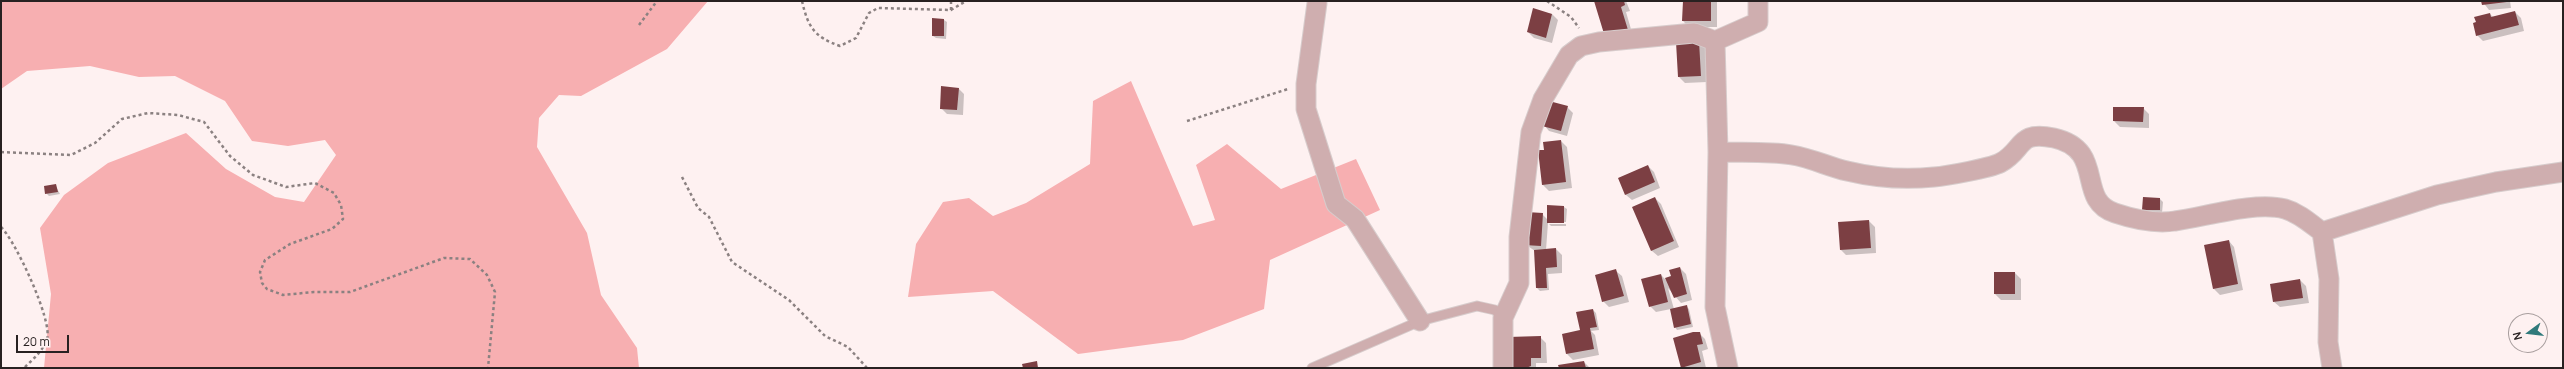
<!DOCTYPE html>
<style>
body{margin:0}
#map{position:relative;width:2564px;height:369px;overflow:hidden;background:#fef1f1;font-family:Manrope,sans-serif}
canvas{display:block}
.frame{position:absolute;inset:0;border:2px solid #282121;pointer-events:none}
.north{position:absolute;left:2508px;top:313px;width:40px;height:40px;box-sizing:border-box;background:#fef1f1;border:1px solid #a89e9e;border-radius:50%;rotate:255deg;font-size:11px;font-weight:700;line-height:16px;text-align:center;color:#282121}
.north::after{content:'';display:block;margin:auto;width:14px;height:18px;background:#307a7b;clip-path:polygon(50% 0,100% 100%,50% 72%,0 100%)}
.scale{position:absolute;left:16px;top:335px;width:53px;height:18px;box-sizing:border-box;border:2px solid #282121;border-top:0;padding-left:5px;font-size:12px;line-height:14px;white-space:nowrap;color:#282121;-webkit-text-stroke:3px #fef1f1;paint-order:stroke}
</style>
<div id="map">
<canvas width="2564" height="369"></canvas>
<div class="frame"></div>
<div class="north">N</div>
<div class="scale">20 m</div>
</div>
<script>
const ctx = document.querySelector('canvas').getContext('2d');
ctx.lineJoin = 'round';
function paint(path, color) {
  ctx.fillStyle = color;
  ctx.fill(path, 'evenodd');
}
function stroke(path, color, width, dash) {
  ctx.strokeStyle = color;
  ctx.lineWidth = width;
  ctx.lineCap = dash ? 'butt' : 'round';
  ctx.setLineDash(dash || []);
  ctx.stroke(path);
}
const forest = new Path2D(`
 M1 1H708L667 49 581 96 559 95 539 118 537 147 587 233 601 295 637 348 639 368H44L51 294 40 228 64 195 108 163 186 133 226 169 275 197 304 202 336 155 325 140 288 146 252 141 225 101 175 76 139 77 90 66 27 71 1 89Z
 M1131 81 1193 226 1215 220 1196 165 1227 144 1281 189 1356 159 1380 210 1270 260 1264 309 1183 340 1078 354 993 291 908 297 916 244 943 202 969 198 993 216 1026 203 1090 164 1093 101Z`);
const shadow = new Path2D(`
 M1595 1H1626L1630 11 1626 12 1633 36Z
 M1684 1H1717V27H1689L1683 21Z
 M2482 1H2510L2511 8 2489 10Z
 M1534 10 1552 14 1558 20 1552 43 1534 38 1528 32Z
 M2515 12 2521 18 2524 31 2483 41 2477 35 2490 14 2493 17Z
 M933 19 944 20 947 22 946 39 936 38 933 36Z
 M1699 42 1705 48 1707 82 1685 83 1679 77 1677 43Z
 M958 88 964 94 963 115 947 114 941 108Z
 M1567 107 1573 113 1567 136 1549 131 1544 125Z
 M2143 108 2149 114V128L2120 127 2114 121Z
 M1561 141 1567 147 1572 188 1549 191 1543 185 1545 150Z
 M1648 166 1654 172 1660 188 1632 200 1626 195 1619 178Z
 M55 185 60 194 49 196 46 193Z
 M1655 198 1661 204 1679 247 1658 256 1652 251Z
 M2160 199 2163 202 2162 213 2146 212 2143 209Z
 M1564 207 1567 209 1566 222 1548 223 1546 250 1556 249 1562 255V273L1548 274 1549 290 1540 291 1537 288 1535 251 1525 244 1542 214 1548 220Z
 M1869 221 1875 227 1876 253 1846 255 1840 249Z
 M1549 224H1566V226H1551Z
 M2229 241 2234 247 2243 290 2220 295 2214 289Z
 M1680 268 1686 274 1692 300 1681 303 1668 288 1674 309 1686 306 1689 309 1693 327 1677 330 1675 327 1671 309 1656 312 1650 306 1661 275 1668 282Z
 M1616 271 1622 276 1629 302 1609 307 1603 301Z
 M1995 273H2015L2021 279V300H2001L1995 294Z
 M2300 280 2306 286 2309 303 2280 307 2274 302Z
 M1593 310 1596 313 1599 330 1591 331 1595 335 1599 355 1573 360 1567 354 1563 334 1582 331Z
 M1699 333 1705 339 1708 349 1702 351 1706 368H1683Z
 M1540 337 1546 343 1547 363H1536V368H1510Z
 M1584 362 1590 368H1560Z`);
const building = new Path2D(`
 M1594 1H1624L1625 5 1621 7 1628 30 1605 37Z
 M1683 1H1711V21H1682Z
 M2481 1H2506L2507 2 2482 5Z
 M1533 8 1552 14 1546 38 1527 32Z
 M2515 11 2519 25 2476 36 2473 23 2476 22 2474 17 2490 13 2491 17Z
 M932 18 944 19V36H932Z
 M1699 41 1701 76 1678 77 1676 42Z
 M941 86 959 88 957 110 940 109Z
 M1549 101 1568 106 1561 131 1542 126Z
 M2113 107H2144L2143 122 2113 121Z
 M1561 140 1566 182 1542 185 1538 150H1544L1543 142Z
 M1648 165 1655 182 1625 195 1618 178Z
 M56 184 58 192 45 194 44 186Z
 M1655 197 1674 241 1651 251 1632 207Z
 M2143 197 2160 198V210H2142Z
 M1547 205 1564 206V223H1547Z
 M1526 212 1543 213 1541 246 1524 245Z
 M1869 220 1871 248 1840 250 1838 222Z
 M2229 240 2238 284 2213 289 2204 245Z
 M1556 248 1557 267 1546 268 1547 288H1536L1534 250Z
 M1680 267 1687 294 1674 298 1665 278 1671 276 1669 270Z
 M1616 269 1624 296 1602 302 1595 275Z
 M1994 272H2015V294H1994Z
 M1661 274 1668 302 1649 307 1641 279Z
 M2300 279 2303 298 2273 302 2270 284Z
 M1687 305 1691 324 1674 328 1670 309Z
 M1593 309 1597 327 1590 328 1594 349 1566 354 1562 334 1580 330 1576 312Z
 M1693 332H1700L1703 344 1697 345 1701 362 1681 368 1673 338Z
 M1541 336V358H1531V366L1526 368H1509L1508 337Z
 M1037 361 1038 368H1023L1022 364Z
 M1584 361 1586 368H1559L1558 365Z`);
const path = new Path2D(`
 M802 1C808 27 814 37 840 46L856 38 869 13 878 8 951 10 966 1
 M951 1V10
 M1547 1 1571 17 1579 28
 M639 25 657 1
 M1187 121 1288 89
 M1 152 71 155 95 143 122 119 148 113 178 115 204 122 230 156 253 175 286 187 315 183 334 193 341 205 343 219 332 229 290 244 265 260 260 272 262 283 267 289 283 295 314 292H350L444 258 470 259 487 275 495 292 488 368
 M682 177 698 208 709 217 732 262 789 300 825 336 848 347 867 368
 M1 227C15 240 53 321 47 339 43 351 33 359 24 368`);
const service = new Path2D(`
 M1312 368 1420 321 1477 306 1495 310 1503 318`);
const minor = new Path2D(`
 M1317 3 1306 84V109L1336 204 1355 219 1420 321
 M1718 152C1742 153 1768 151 1792 155 1811 158 1829 167 1847 171 1876 178 1905 180 1934 177 1947 176 1990 168 2000 163 2025 150 2016 130 2054 138 2107 150 2075 200 2115 213 2133 219 2156 224 2175 221 2205 217 2255 201 2285 209 2299 213 2310 223 2322 232L2329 279 2328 342 2332 368
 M2322 232 2437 195 2496 182 2563 172
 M1503 368V318L1519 283V237L1531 132 1543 99 1569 55 1581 46 1599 42 1694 33 1715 41
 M1728 368 1715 307 1718 152 1715 41 1758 22V1`);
paint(forest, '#f7afb1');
paint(shadow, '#0003');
paint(building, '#7c3f43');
stroke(service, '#d7cccc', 11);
stroke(minor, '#d7cccc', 21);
stroke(path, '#8b8181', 2.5, [3, 3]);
stroke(service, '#cfaeaf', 9);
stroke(minor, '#cfaeaf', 19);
</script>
